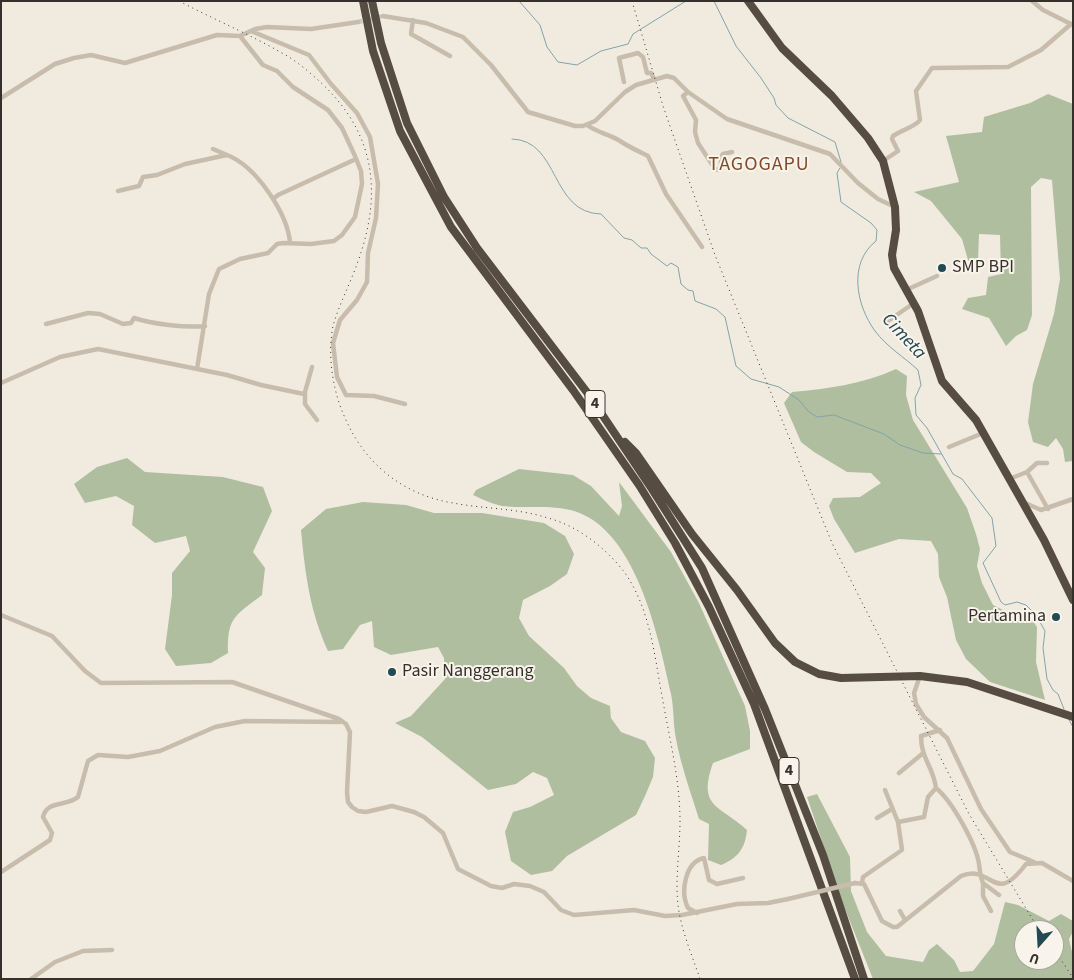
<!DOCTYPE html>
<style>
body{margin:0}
#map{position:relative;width:1074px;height:980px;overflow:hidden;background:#f1ebdf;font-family:"Source Sans 3",sans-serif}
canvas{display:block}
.frame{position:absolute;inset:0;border:2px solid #36302a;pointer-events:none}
.north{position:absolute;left:1014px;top:920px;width:50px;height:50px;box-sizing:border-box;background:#f8f4eb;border:1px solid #aaa69e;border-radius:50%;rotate:199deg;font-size:14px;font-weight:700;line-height:20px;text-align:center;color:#36302a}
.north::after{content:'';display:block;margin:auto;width:18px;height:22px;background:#234954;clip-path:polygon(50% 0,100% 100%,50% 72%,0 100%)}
</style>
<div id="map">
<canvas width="1074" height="980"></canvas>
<div class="frame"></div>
<div class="north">U</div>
</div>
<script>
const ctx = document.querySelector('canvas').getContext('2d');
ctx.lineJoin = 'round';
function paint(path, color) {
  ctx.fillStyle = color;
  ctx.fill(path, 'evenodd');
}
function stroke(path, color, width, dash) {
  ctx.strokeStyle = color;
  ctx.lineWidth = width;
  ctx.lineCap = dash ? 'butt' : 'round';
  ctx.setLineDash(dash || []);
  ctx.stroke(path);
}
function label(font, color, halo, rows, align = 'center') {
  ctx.font = font + ' "Source Sans 3",sans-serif';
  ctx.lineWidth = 4;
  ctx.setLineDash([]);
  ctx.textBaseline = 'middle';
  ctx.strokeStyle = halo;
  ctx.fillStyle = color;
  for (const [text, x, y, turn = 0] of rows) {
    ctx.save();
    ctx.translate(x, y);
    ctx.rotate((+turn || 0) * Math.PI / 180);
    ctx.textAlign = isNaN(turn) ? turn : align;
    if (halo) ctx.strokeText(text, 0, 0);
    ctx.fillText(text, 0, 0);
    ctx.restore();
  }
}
const green = new Path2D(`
 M1048 94 1073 104V461L1065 462 1063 449 1056 438 1048 447 1033 442 1028 422 1033 384 1054 314 1060 279 1052 180 1041 178 1031 187 1032 315 1027 330 1016 336 1006 346 989 318 962 309 968 298 986 295 988 277 1001 274 1000 235 979 234 978 261 970 267 962 239 931 201 914 192 959 182 946 136 982 132 984 117 1030 103Z
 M896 369 907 376 906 395 913 420 967 508 976 534 980 549 977 566 982 583 993 605 1003 610 1030 617 1037 627 1036 662 1045 700 990 682 966 659 956 640 947 597 939 577 938 554 931 541 899 539 855 553 834 519 829 506 833 498 860 497 881 483 871 473 847 472 814 452 801 442 784 403 792 392C828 389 863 384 896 369Z
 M127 458 145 472 223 477 263 487 272 511 253 552 265 568 262 595C235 616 227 617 228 653L211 663 176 666 165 649 172 595V573L190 551 186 536 155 543 132 525 134 506 116 496 85 503 74 484 97 467Z
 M519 469 573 475 591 486 619 516 622 506 619 482 671 552 699 603 745 706 750 731V749L713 763C697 808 720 805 747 830 745 849 738 858 721 865L708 860 709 824 699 819C691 793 681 766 676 739 673 724 674 709 671 694 659 639 637 533 577 512 552 504 527 509 502 506 492 504 482 499 473 495L476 490Z
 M363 502 406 505 434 513H482L544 523 565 536 574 554 567 574 550 586 523 600 519 618 529 636 564 668 577 686 591 698 610 706 611 718 621 732 645 741 655 758 653 777 645 796 636 815 567 856 552 871 531 875 511 861 505 832 513 812 530 807 554 795 547 778 533 772 516 784 488 790 422 737 395 723 411 716 445 679 444 658 438 647 391 655 374 647 372 621 360 625 343 649 328 651C310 612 305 573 301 530L326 509Z
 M817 794 850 857 851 891 867 932 886 956 923 962 929 950 937 944 954 960 960 972 973 971 994 944 1005 902 1018 905 1049 921 1061 914 1073 921V932L1069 939 1073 956V979H873L843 904 807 797ZM1024 930H1054V960H1024Z`);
const stream = new Path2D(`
 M519 1 540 25 547 47 558 62 577 65 601 51 628 44 633 34 686 1
 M714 1 736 46 761 78 774 98 776 105 788 118 835 142 841 162
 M512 139C560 140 550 213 601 214L624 238 632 240 641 248H647L651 254 667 266 671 263 678 267 681 284 688 290 693 291 695 301 716 309 725 317 736 366 751 379 779 387 799 400 808 411 817 417 834 415 884 434 900 445 923 453 941 454
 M840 168 837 173 841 202 871 223 877 230 876 241C848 263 856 305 875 331 887 347 904 357 918 370L921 385 915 398 916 415 927 428 953 474 962 479 992 518 996 546 983 563 1001 602 1005 605 1017 602 1026 605 1036 615 1045 631 1043 648 1047 679 1053 690 1058 694 1064 709
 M1069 720 1073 727`);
const streetTunnel = new Path2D(`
 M358 22 383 16`);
const street = new Path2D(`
 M1032 1 1043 10 1073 25
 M383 16 426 23 463 37 491 65 528 112 575 126H583L595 121 625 92 636 85 667 76 674 78 688 92 727 119 830 154 858 183 878 199 895 207
 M413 20 411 34 450 56
 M251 31 309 55 331 84 357 113 370 137 378 184 376 218 368 253 367 282 357 300 340 320 333 343 337 377 346 395 374 396 405 404
 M624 82 619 58 638 53 643 57 647 73H651L654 79
 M688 92 683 96 696 120 695 132 698 143 715 169 719 170 721 167V157L723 154 732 152
 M1 98 55 64 74 58 91 55 125 63 217 35 240 36 255 29 267 27 311 29 358 22
 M587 125C598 133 609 134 620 141 629 147 638 151 648 156L666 194 702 247
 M213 149 227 155
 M883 161 898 151 892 139 893 136C901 130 915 127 920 120L916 91 932 68 1008 67 1041 50 1071 24
 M118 191 139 186 143 177 157 175 185 164 227 155C256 166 287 213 290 242
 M273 199 278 195 356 159
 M906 290 937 276
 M888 321 914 303
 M46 324 88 313 100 314 123 324 131 323 134 318C152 324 185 328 205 326
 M312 367 305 392V404L317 420
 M197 369 209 294 219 269 240 259 268 253 277 244 283 243 311 244 334 241 342 235 355 217 362 184 361 171 355 156 342 128 328 110 293 87 277 71 263 65 240 36
 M1 383 60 357 98 349 227 375 261 385 304 394
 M949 447 983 433
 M1047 463H1037L1027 472 1048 509
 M1009 479 1027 472
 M1023 502 1041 510 1073 499
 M1 615 52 636 85 671 101 683 232 682 339 719 346 724 350 732 347 792 348 802 352 807 358 811 366 812 392 806 414 812 424 817 443 833 458 869 491 886 502 888 514 884 530 886 544 892 561 910 574 915 634 910 665 916 682 915 737 904 768 903 788 899
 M920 676 914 693 916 704 924 717 947 738 981 809 1010 852 1034 862
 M899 773 922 754
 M936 788C933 766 921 759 921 736L940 730
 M877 818 892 809
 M898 822 924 817 928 797 936 788C952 801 976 844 979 864 980 871 980 876 983 883L999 895
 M1 872 50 840 52 833 43 817C47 800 66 807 78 797L88 761 98 755 128 757 160 751 215 727 245 721 340 722
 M855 883 864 884 882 921 893 927H897L961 876C993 863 993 908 1026 864L1042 863 1073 881
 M862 883 863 877 902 850 898 822 885 790
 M983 883V896L991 911
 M900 911 905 920
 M697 913 688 908C680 892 685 862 704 858L709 880 717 884 743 878
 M31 979 55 962 83 951 112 950`);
const highway = new Path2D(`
 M363 1 373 51 400 131 451 227 573 390 639 485 675 543 709 607 754 704 855 979
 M372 1 381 43 407 123 444 197 477 248 589 395 652 489 702 568 765 709 823 855 864 979
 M748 1 782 48 832 96 868 138 883 161 895 207 896 230 892 255 894 268 918 311 942 381 976 420 1044 540 1073 600
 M625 442 636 453 692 534 737 590 775 643 795 662 819 674 841 678 920 676 967 682 1073 717`);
const rail = new Path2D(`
 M179 1C213 19 249 34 282 53 295 60 307 70 318 80 379 135 383 199 354 272 347 290 338 308 333 326 327 356 333 393 346 420 366 465 404 495 453 503 484 509 517 508 548 518 578 526 606 548 625 573 652 612 655 662 664 707 671 745 680 783 680 821 680 849 675 877 678 905 681 930 692 955 700 979
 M632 1 663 106 715 255 832 543 969 814 1039 930
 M1054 949 1073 978`);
const streetBridge = new Path2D(`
 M788 899 855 883`);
const markers = [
 [942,268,5,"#234954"],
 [1056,617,5,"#234954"],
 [392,672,5,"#234954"]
];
const shields = [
 [595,404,20],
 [789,771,20]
];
const shieldNames = [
 ["4",595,404],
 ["4",789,771]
];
const poiNames = [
 ["SMP BPI",952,268],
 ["Pertamina",1046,617,"right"],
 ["Pasir Nanggerang",402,672]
];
const waterNames = [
 ["Cimeta",903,337,47]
];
const quarterNames = [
 ["TAGOGAPU",759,166]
];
paint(green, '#b0bea0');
stroke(stream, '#81a3ab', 1);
stroke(streetTunnel, '#ccc6bb', 4.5, [4.5, 2]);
stroke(street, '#c8bdac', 4.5);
stroke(highway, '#564c42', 8);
stroke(rail, '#36302a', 1, [1, 4]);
stroke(streetBridge, '#c8bdac', 4.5);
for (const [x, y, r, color] of markers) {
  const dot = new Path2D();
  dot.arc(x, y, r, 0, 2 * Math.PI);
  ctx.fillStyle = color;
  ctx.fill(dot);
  stroke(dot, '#f8f4eb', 2);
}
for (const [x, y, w] of shields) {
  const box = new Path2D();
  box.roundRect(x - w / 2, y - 13.5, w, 27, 4);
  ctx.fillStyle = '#f8f4eb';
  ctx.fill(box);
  stroke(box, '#36302a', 1);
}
label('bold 16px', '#36302a', null, shieldNames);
label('18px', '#36302a', '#f8f4eb', poiNames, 'left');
label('italic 19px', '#234954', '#f8f4eb', waterNames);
ctx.letterSpacing = '1px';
label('20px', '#7e4c2b', '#f8f4eb', quarterNames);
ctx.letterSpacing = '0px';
</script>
